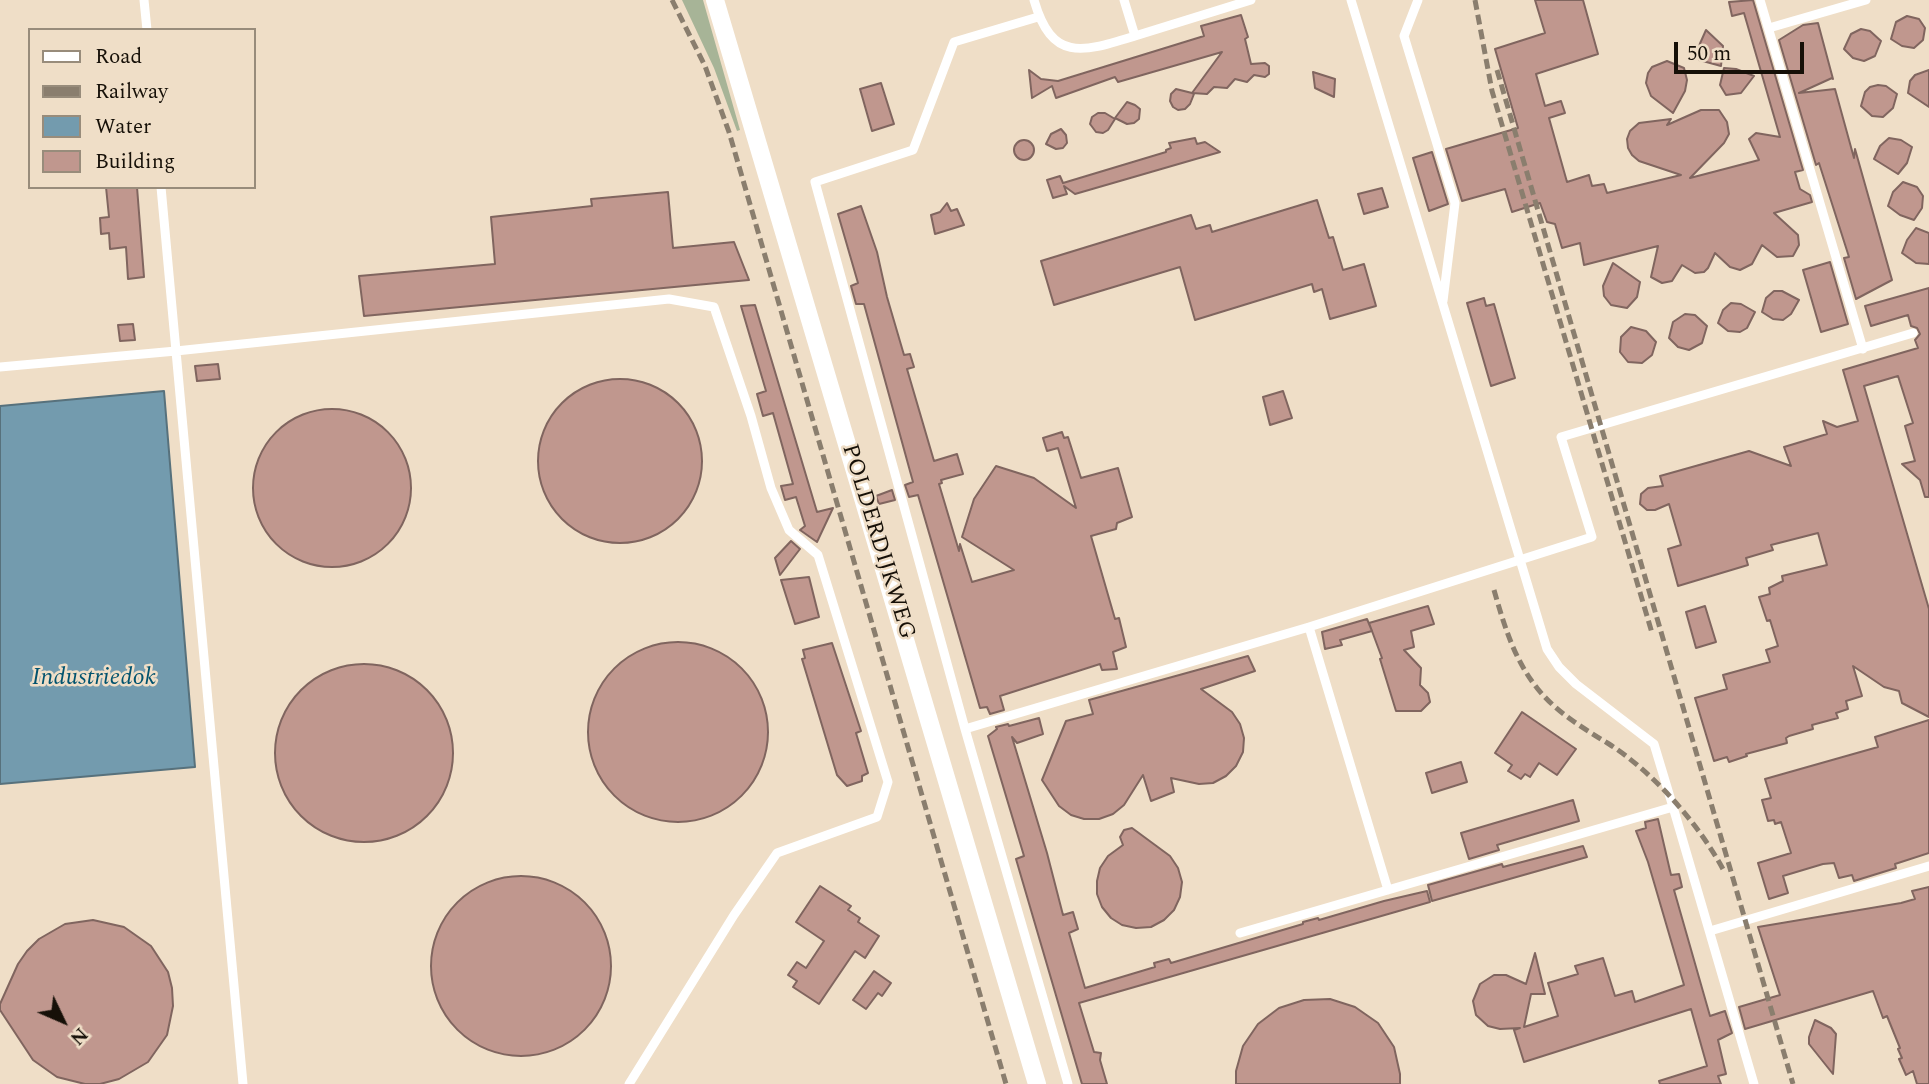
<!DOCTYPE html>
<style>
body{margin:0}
#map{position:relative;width:1929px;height:1084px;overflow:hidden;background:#efdec7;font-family:Spectral,serif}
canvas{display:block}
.legend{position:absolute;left:28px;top:28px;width:228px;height:161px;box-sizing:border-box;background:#efdec7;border:2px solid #988c7b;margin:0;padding:9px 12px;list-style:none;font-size:21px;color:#161008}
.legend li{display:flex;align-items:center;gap:14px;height:35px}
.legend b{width:35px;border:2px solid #988c7b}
.north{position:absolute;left:28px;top:986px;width:70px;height:70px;-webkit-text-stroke:5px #efdec7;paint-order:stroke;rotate:134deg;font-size:19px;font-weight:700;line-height:28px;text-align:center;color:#161008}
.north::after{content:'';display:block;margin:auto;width:24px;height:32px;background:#161008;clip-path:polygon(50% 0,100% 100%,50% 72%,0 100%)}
.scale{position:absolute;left:1674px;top:42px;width:130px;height:32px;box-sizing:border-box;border:4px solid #161008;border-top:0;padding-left:9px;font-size:21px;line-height:24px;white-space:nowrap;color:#161008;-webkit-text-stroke:5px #efdec7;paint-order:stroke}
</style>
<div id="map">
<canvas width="1929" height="1084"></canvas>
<ul class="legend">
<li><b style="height:9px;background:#fff"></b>Road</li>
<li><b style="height:9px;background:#8a7e6e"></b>Railway</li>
<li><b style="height:19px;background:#739bae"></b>Water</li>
<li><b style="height:19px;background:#c0978e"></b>Building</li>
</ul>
<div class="north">N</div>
<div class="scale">50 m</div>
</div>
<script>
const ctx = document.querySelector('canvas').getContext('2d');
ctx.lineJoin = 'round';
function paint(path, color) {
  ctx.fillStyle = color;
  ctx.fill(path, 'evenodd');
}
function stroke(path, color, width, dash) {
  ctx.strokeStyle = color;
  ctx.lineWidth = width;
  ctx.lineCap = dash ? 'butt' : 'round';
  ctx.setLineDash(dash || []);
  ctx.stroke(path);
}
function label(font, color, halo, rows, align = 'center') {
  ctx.font = font + ' Spectral,serif';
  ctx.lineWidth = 5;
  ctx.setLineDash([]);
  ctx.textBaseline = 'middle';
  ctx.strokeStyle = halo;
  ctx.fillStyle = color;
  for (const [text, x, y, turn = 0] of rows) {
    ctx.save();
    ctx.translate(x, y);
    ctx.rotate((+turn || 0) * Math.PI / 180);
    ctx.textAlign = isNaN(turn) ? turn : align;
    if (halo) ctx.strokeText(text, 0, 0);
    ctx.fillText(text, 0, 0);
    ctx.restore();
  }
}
const green = new Path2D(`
 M682 0H703L740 130 737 131 714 68Z`);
const water = new Path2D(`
 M164 391 195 767 0 784V406Z`);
const building = new Path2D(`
 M1535 0H1583L1598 54 1536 74 1545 106 1561 101 1565 113 1549 118 1567 182 1589 175 1592 186 1604 184 1607 193 1681 175 1639 161 1632 155 1628 148 1627 139 1630 131 1639 123 1671 119 1667 125 1701 110H1719L1727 122 1729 134 1724 143 1690 178 1759 160 1749 139 1756 133 1780 137 1744 13 1732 16 1729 2 1753 0 1803 170 1795 172 1800 189 1810 195 1812 202 1774 213 1798 235 1799 245 1793 256 1777 257 1762 245 1752 264 1740 270 1730 267 1715 253 1708 268 1704 272 1695 273 1682 265 1672 281 1662 283 1651 277 1658 246 1584 265 1580 243 1562 248 1555 224 1547 222 1540 203 1512 212 1505 189 1462 201 1446 149 1518 128 1495 49 1545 33Z
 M1241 15 1248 37 1245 39 1251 64 1265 63 1269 66V74L1265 77 1254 75 1247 82 1235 79 1227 88 1214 87 1207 94 1192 93 1194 94 1190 104 1185 109 1178 110 1173 107 1170 101 1171 94 1176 89 1192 93 1222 52 1118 82 1115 77 1056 98 1052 86 1032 98 1029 70 1041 79 1058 81 1204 36 1201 26Z
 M1907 16 1919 19 1925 28 1923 40 1914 48 1902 46 1891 39 1896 22Z
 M1818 23 1833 79 1832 78 1799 93 1835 89 1854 158 1855 149 1892 280 1856 299 1844 258 1849 257 1819 163 1816 165 1779 40 1803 25Z
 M1861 29 1870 31 1881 41 1875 56 1864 61 1853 58 1844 49 1851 34Z
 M1706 30 1723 46 1721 66 1699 60 1698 48Z
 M1667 61 1684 68 1687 80 1685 91 1673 113 1651 96 1646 83 1648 73 1652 67Z
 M1724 68 1736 69 1754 76 1741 93 1726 95 1720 85Z
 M1929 70V107L1908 93 1910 81 1915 75Z
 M1313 72 1335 79 1334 97 1315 88Z
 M881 83 894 124 872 131 860 89Z
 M1878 85 1886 86 1897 94 1893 108 1883 117 1872 116 1861 106 1865 92 1870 87Z
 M1127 102 1135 105 1140 109 1139 119 1134 123 1127 124 1115 118Z
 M1098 113H1105L1115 119 1108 130 1103 133 1096 132 1090 124 1092 117Z
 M1061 129 1066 135 1067 143 1063 148 1056 149 1046 144 1051 134Z
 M1195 138 1197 144 1205 142 1220 152 1075 194 1064 186 1067 194 1053 198 1047 180 1060 176 1063 183 1166 152V150L1171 148 1169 143Z
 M1889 138 1901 140 1912 147 1907 163 1898 174 1874 159 1880 146Z
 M1014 150a10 10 0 1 1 20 0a10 10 0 1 1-20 0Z
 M1432 152 1448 204 1429 211 1413 158Z
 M1903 182 1917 187 1923 196 1922 208 1914 220 1900 215 1888 206 1893 192Z
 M106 187H137L144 277 128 279 126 247 110 249 109 233 101 234 100 218 109 217Z
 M1382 188 1388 207 1364 214 1358 194Z
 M668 192 673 248 734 242 749 280 364 316 359 276 495 264 491 217 592 206 591 199Z
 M1317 200 1329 238 1333 237 1343 270 1364 264 1376 306 1330 319 1322 289 1314 292 1312 284 1195 320 1180 267 1054 305 1041 261 1191 215 1196 229 1210 225 1212 232Z
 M947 203 951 211 957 209 964 225 935 234 931 215 940 212Z
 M861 206 877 252 887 297 904 355 910 354 914 367 907 369 934 461 957 454 963 474 941 480 942 483 939 484 959 551 960 544 972 582 1014 570 962 537 974 499 996 466 1034 478 1076 508 1058 448 1047 451 1043 438 1062 432 1064 438 1068 437 1081 478 1118 468 1132 517 1117 523 1116 529 1091 536 1115 619 1119 618 1126 647 1113 652 1117 669 1102 670 1100 664 1000 696 1004 710 990 714 987 707 980 708 918 495 909 497 905 485 913 482 864 304H856L851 286 858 283 838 214Z
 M1916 228 1929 233V264L1916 263 1902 253 1907 240Z
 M1830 262 1848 324 1821 332 1803 270Z
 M1613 263 1640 282 1637 297 1627 308 1611 305 1604 296 1603 286Z
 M1929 288V497H1925L1920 480 1902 464 1915 461 1905 426 1913 423 1898 376 1864 386 1929 609V717L1902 703 1899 691 1884 687 1853 666 1862 696 1846 701 1848 709 1836 713 1838 718 1812 725 1813 729 1789 736 1786 738 1787 743 1746 754 1747 756 1729 762 1727 757 1714 761 1695 698 1727 689 1723 675 1770 662 1766 650 1778 646 1770 620 1767 621 1759 597 1770 594 1769 588 1783 581 1782 576 1827 565 1818 533 1771 545 1773 550 1746 558 1748 565 1678 586 1668 549 1681 545 1669 504 1655 510H1647L1640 504 1641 494 1648 488 1663 486 1660 476 1749 451 1791 466 1784 447 1827 434 1823 421 1837 427 1858 421 1843 370 1918 348 1915 340 1920 334 1917 328 1911 326 1908 315 1871 326 1865 306Z
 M1774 291H1782L1799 300 1791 314 1783 320 1773 319 1762 312 1766 298Z
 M1484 298 1486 306 1494 304 1515 378 1491 386 1467 303Z
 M1731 303 1741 304 1755 312 1747 328 1740 332 1728 331 1718 323 1723 310Z
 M755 305 817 512 833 508 817 542 800 530 805 526 796 497 785 500 781 486 793 484 773 413 763 416 757 394 766 391 741 306Z
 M1685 314 1695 315 1707 326 1702 343 1689 350 1678 347 1669 338 1673 322Z
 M133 324 135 340 120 341 118 325Z
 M1631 327 1646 331 1656 342 1652 355 1642 363 1628 362 1620 352 1621 337Z
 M218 364 220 379 197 381 195 366Z
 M538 461a82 82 0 1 1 164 0a82 82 0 1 1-164 0Z
 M1283 391 1292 418 1270 425 1263 397Z
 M253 488a79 79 0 1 1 158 0a79 79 0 1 1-158 0Z
 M892 490 895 500 879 504 876 496Z
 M791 541 800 549 780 575 775 558Z
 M809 577 819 617 795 624 781 580Z
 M1428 606 1434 624 1411 631 1414 647 1404 650 1421 668 1420 685 1428 693 1430 702 1421 711H1396L1380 659 1382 658 1369 623Z
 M1705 606 1716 642 1696 648 1686 612Z
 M1367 619 1372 631 1340 640 1342 645 1325 649 1322 632Z
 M588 732a90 90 0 1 1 180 0a90 90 0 1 1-180 0Z
 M832 643 861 731 856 733 868 773 862 776V781L847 786 837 775 802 659 805 658 803 650Z
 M1248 656 1255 671 1201 689 1232 712 1240 724 1244 738 1243 752 1236 766 1226 776 1213 783 1199 784 1171 778 1174 792 1151 801 1143 775 1124 805 1113 814 1099 819H1084L1071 815 1059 806 1042 780 1066 721 1093 714 1089 700Z
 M275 753a89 89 0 1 1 178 0a89 89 0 1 1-178 0Z
 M1522 712 1576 749 1557 775 1539 763 1530 777 1525 774 1521 779 1508 771 1512 765 1495 753Z
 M1039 718 1043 734 1017 743 1012 737 1047 853 1063 915 1073 912 1078 929 1069 933 1085 988 1155 967 1154 963 1169 959 1171 963 1303 924V922L1318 918 1319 920 1384 901 1427 891 1430 902 1079 1003 1094 1052 1101 1053 1100 1060 1107 1084H1082L1016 859 1024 856 988 736 997 729 996 727 1008 724 1009 726Z
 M1929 720V853L1895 864 1896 868 1854 881 1852 875 1839 878 1834 863 1823 864 1783 876 1788 893 1769 899 1758 863 1791 853 1781 822 1775 824 1774 820 1768 821 1762 800 1771 798 1765 779 1878 747 1875 737Z
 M1461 762 1467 782 1432 793 1426 773Z
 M1573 800 1579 821 1497 845 1499 850 1469 859 1461 833Z
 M1658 819 1671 875 1679 874 1682 887 1674 890 1710 1016 1725 1011 1732 1033 1718 1040 1726 1074 1718 1076 1721 1084H1660L1659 1081 1707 1066 1691 1009 1524 1062 1514 1030 1520 1028 1500 1029 1488 1026 1476 1015 1473 1001 1480 984 1494 975H1506L1526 984 1535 953 1545 994H1531L1524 1027 1558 1016 1548 983 1578 974 1575 966 1603 958 1615 996 1632 991 1635 1002 1684 985 1648 862 1636 831 1646 828 1645 822Z
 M1132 828 1170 856 1178 868 1182 882 1180 897 1174 910 1164 920 1151 927 1136 928 1122 925 1111 918 1102 907 1097 894V881L1100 868 1108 856 1123 845 1120 837 1124 830Z
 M1583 846 1587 857 1432 901 1428 885 1502 864 1503 867Z
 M431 966a90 90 0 1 1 180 0a90 90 0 1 1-180 0Z
 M820 886 851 906 848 910 860 918 858 922 879 936 865 958 855 951 819 1004 793 987 797 981 788 975 797 962 806 968 824 941 796 922Z
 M1929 887V1084H1917L1913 1071 1906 1075 1899 1059 1902 1058 1898 1049 1900 1048 1887 1016 1883 1018 1873 991 1745 1029 1739 1007 1780 995 1758 927 1901 903 1915 899 1912 891Z
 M93 920 124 927 151 946 168 972 172 988 173 1006 167 1035 148 1062 119 1079 100 1084H85L57 1077 33 1060 0 1010V1004L18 964 27 951 39 939 65 924Z
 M874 971 891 983 882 996 878 993 866 1009 853 1000Z
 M1330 999 1355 1007 1378 1023 1394 1047 1400 1074V1084H1236V1071L1243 1046 1258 1024 1279 1008 1304 1000Z
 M1815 1020 1831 1028 1836 1034 1833 1074 1809 1044V1037Z`);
const service = new Path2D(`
 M144 0 147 30
 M1034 0C1052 63 1083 52 1135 36
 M1124 0 1135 36 1251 0
 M1351 0 1547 649 1559 667 1576 684 1654 744 1673 807
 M1418 0 1404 36 1455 203 1443 301
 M1760 0 1863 349
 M1038 17 954 42 913 150 815 182 965 729 1068 1084
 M1769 28 1866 0
 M161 187 243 1084
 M0 367 176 351 669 299 714 307 751 416 771 488 789 530 818 555 888 782 877 817 777 853 734 915 629 1084
 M1309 627 1388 890
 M965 729 1309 627 1592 537 1561 437 1913 333
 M1710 931 1929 866
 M1240 933 1673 807 1754 1084`);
const minor = new Path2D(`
 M715 0 1037 1084`);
const rail = new Path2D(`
 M672 0 705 66 729 132 1006 1084
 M1475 0 1492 91 1652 633
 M1497 70 1793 1084
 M1494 590C1504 625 1514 659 1537 688 1557 713 1583 728 1609 744 1654 773 1699 824 1724 871`);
const streetNames = [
 ["POLDERDIJKWEG",877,542,73]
];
const waterNames = [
 ["Industriedok",94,679]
];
paint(green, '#a7b497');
paint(water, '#739bae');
stroke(water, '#57717c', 2);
paint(building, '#c0978e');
stroke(building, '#80655f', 2);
stroke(service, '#fff', 9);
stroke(minor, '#fff', 18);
stroke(rail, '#8a7e6e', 5, [10, 5]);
label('23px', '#161008', '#efdec7', streetNames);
label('italic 24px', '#00526e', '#efdec7', waterNames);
</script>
